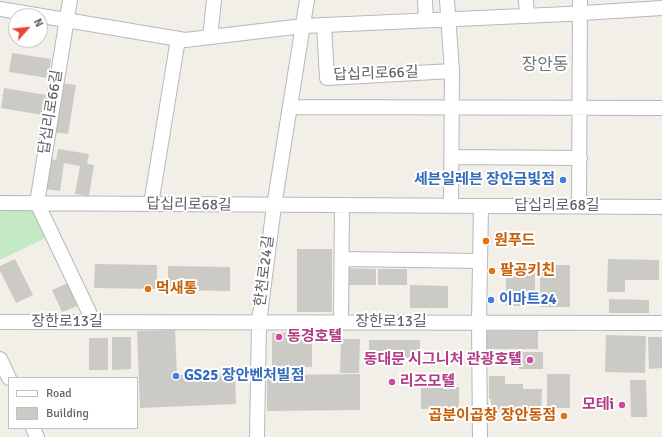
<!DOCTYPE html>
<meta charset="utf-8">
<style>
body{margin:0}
#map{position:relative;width:662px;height:437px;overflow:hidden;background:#f1efe8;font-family:Signika,sans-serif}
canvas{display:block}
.legend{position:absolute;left:8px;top:377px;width:130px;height:52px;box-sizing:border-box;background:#fff;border:1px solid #bfc1c3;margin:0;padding:5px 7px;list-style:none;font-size:12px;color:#5f6368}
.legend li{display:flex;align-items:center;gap:8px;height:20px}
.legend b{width:20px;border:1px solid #bfc1c3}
.north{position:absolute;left:8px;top:8px;width:40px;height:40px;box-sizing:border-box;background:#fff;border:1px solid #bfc1c3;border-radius:50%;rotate:63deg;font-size:11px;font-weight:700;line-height:16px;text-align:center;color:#5f6368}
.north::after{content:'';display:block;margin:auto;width:14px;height:18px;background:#ea4335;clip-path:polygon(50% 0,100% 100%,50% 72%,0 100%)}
</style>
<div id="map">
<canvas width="662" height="437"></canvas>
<ul class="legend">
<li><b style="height:5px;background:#fff"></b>Road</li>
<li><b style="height:11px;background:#cccac5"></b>Building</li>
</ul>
<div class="north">N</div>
</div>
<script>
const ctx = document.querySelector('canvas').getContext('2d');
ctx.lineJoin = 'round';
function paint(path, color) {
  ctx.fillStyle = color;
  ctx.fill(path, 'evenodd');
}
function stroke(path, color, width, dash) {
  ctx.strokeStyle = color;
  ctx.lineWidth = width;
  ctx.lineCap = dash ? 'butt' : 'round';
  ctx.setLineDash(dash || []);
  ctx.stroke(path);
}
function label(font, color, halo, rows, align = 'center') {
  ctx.font = font + ' Signika,"Noto Sans KR",sans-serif';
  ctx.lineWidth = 4;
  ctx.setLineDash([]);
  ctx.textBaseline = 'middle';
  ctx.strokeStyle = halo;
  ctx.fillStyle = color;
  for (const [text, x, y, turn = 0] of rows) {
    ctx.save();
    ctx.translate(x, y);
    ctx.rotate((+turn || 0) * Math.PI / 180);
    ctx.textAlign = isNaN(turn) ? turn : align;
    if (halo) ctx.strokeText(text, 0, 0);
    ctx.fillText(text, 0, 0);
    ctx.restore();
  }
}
const green = new Path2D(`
 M0 207H34L47 237 0 260Z`);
const building = new Path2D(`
 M12 53 51 59 48 78 9 72Z
 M61 83 76 85 68 134 53 132Z
 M4 88 46 95 43 115 1 108Z
 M58 149 89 154 87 164 94 165 89 196 75 194 80 166 64 163 60 191 45 189 50 159 56 160Z
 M297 249H332V312H297Z
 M15 259 33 295 16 303 0 271V266Z
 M608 259 659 260V280H625V292H607Z
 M95 264 157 265V289L94 288Z
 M506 264H535V306H506Z
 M540 265H570V307H540Z
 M168 266 230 267V291L168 290Z
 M346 268 376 269V285H346Z
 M378 269H407V285H378Z
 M70 282 80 305 62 312 52 290Z
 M410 285 448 286V308H410Z
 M609 299 649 300V313H609Z
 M175 330 177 375 235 373 236 404 140 408 137 331Z
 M487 331H538V349H487Z
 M312 332V367L272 368V333Z
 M606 335 646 336 645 373 605 372Z
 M112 337H131V369L112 370Z
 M648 337H662V368L649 369Z
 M89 338H108V370H89Z
 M341 339H360L359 373H340Z
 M369 340H420V358H369Z
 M519 352H543V369H519Z
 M360 374V410L267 411V375Z
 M547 374H570V408H547Z
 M489 376H505V384H523V389H542L541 415 491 414V399H489Z
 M630 380H646L647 417H631Z
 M421 387H459V409H421Z`);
const minor = new Path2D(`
 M70 0 37 203 89 312V322
 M425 0 426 20
 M447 0 452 71 451 206
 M526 0 527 16
 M0 9 185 40 303 26 567 14 662 8
 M324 25 327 78 452 71
 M210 37 214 0
 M290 107 662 108
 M452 157 580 158
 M0 203 662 207
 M151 204 178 39
 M579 206 580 0
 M342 259 480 261
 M0 322 662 323
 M341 322 342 206
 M0 359 9 378
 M33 428 37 437
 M257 437 259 322 274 206 307 0
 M480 437 479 322 481 206`);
const markers = [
 [563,180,4,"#3f7fe0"],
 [486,241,4,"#e8710a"],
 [492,271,4,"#e8710a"],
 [148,289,4,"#e8710a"],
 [491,300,4,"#3f7fe0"],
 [279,337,4,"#d1479c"],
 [530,360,4,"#d1479c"],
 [176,376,4,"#3f7fe0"],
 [392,382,4,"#d1479c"],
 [622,405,4,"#d1479c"],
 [564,416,4,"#e8710a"]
];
const streetNames = [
 ["답십리로66길",376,74,-2],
 ["답십리로66길",51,112,-81],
 ["답십리로68길",189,205,1],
 ["답십리로68길",557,206],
 ["한천로24길",265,271,-83],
 ["장한로13길",67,322],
 ["장한로13길",391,322]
];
const shopNames = [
 ["세븐일레븐 장안금빛점",555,180,"right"],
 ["이마트24",499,300],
 ["GS25 장안벤처빌점",184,376]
];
const foodNames = [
 ["원푸드",494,241],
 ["팔공키친",500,271],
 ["먹새통",156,289],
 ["곱분이곱창 장안동점",556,416,"right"]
];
const hotelNames = [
 ["동경호텔",287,337],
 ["동대문 시그니처 관광호텔",522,360,"right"],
 ["리즈모텔",400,382],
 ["모테i",614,405,"right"]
];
const quarterNames = [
 ["장안동",545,66]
];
paint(green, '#c5e8c5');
paint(building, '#cccac5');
stroke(minor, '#b5b8bc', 16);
stroke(minor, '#fff', 14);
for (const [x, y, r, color] of markers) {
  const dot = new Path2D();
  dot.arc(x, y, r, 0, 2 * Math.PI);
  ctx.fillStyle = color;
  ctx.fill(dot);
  stroke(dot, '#fff', 1.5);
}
label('15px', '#5f6368', '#fff', streetNames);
label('bold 15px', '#366cbe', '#fff', shopNames, 'left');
label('bold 15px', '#c56008', '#fff', foodNames, 'left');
label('bold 15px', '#b23c85', '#fff', hotelNames, 'left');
label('17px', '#70757a', '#fff', quarterNames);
</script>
